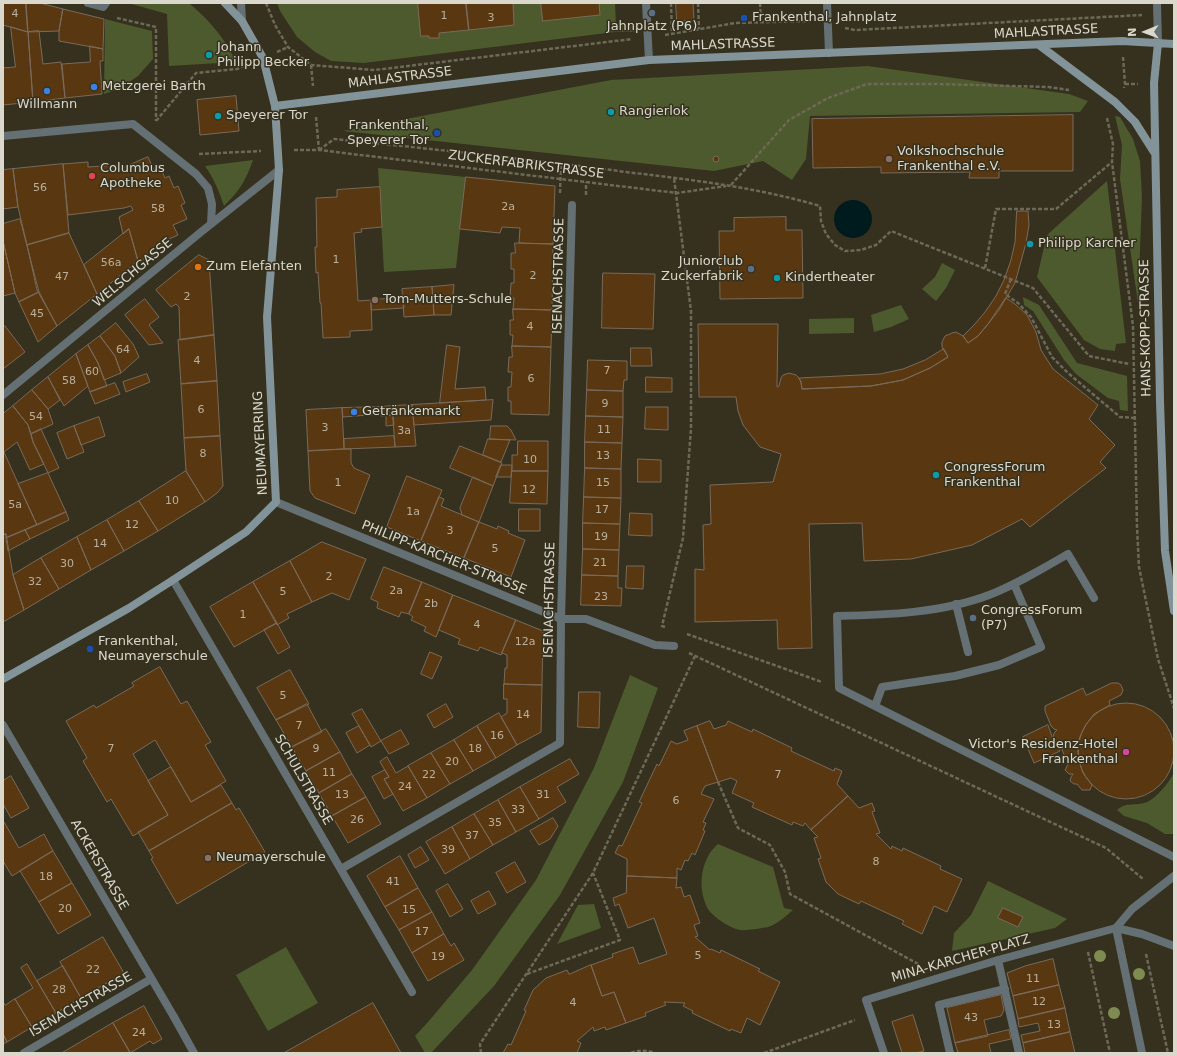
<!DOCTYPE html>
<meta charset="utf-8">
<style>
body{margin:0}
#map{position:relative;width:1177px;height:1056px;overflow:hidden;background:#35311e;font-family:"DejaVu Sans",sans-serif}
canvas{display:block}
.frame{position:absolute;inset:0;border:4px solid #dad8cc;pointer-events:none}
.north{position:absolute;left:1125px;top:12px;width:40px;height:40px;-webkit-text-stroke:3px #35311e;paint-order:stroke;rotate:269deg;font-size:11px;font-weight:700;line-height:16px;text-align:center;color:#dad8cc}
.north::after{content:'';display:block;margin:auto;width:14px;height:18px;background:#dad8cc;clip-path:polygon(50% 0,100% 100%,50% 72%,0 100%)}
</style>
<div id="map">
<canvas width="1177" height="1056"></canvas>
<div class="frame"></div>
<div class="north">N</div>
</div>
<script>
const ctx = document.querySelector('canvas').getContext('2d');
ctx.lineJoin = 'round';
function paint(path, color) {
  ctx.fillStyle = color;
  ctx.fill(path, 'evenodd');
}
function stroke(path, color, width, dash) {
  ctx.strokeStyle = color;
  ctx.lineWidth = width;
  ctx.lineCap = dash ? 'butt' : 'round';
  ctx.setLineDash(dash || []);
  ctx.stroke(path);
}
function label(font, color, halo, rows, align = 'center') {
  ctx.font = font + ' "DejaVu Sans",sans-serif';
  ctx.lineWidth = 3;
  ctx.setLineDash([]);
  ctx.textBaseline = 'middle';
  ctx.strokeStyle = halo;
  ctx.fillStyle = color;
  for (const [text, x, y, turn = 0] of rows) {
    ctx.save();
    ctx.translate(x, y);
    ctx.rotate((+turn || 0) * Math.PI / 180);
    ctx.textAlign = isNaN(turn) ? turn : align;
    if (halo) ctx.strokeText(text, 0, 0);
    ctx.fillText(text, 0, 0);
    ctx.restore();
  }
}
const green = new Path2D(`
 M128 3H189C210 21 224 37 236 62L169 66 167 14Z
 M277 3H615L616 25 636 24V32H615L364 63 331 61 315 52 297 37 280 11Z
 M105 19 152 31 153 59 138 76 119 89 104 94Z
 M868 66 1069 94 1088 101 1080 112 810 116 806 159 792 180 763 161 714 171 343 131 611 80Z
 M1115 116 1120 117 1133 139 1140 161 1142 196 1138 303 1120 179 1122 145Z
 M253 160C245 182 240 190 224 206 219 191 214 179 205 166Z
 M378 168 466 177 456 268 384 272Z
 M1107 181 1126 343 1116 344 1115 351 1100 349 1084 340 1037 277 1047 235Z
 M942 263 955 270 946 288 936 301 922 289 935 277Z
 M1023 297 1039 305 1077 363 1127 376 1128 411 1120 410 1119 401 1108 398 1076 374 1064 360 1033 311 1024 305Z
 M901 305 909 319 891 327 874 332 871 315Z
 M854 318V333L809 334V319Z
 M630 675 658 688 623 782 560 895 494 986 431 1053H425L415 1036 428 1022 472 970 536 880 594 768Z
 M1174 772V834H1165L1147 823 1124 816 1117 810C1126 802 1132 806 1144 803 1153 802 1171 781 1174 772Z
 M718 844 773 867 784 908 793 910C786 916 777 924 768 927 762 928 746 931 741 930 731 929 713 917 708 909 697 889 700 859 718 844Z
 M988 881 1067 919 1055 928 952 951 954 933 971 915Z
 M594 904 601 928 557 944 578 905Z
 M286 947 318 1003 268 1031 236 975Z`);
const water = new Path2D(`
 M834 219a19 19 0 1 1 38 0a19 19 0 1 1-38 0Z`);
const building = new Path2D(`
 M3 3H26L28 32 3 25Z
 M26 3H40L63 9 59 31 28 32Z
 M418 3H466L469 30 439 33V38H429V36H421Z
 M466 3H513L514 25 469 30Z
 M541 3H599L600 15 543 21Z
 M676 3H693L694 21H677Z
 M63 9 104 19 103 49 59 41V31Z
 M11 27 28 32 33 102 3 105V68L15 67Z
 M39 31 43 64 61 62 65 98 33 102 28 32Z
 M90 46 103 49V61H100L102 94 65 98 62 64 90 62Z
 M236 96 239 131 200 135 197 100Z
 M1073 115V171H999V178H969L970 172 881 173V167L813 168 812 119Z
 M713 159a3 3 0 1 1 6 0a3 3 0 1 1-6 0Z
 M148 157 154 170 160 167 165 178 169 176 174 188 178 186 185 203 181 205 187 219 173 225 178 235 165 241V244L153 249 155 255 138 261 129 229 123 234 119 217 133 210 131 206 124 208 68 215 63 164 88 162V167L117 165V170Z
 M63 164 69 233 27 245 18 207 13 169Z
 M13 169 18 207 3 209V170Z
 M466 177 555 186 553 244 519 243 520 228 502 227 500 233 460 229Z
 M380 187 382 227 361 229 362 232 354 233 358 301 371 300 372 330 350 331V337L323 338 321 303H320L318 272 316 273 315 247H317L316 198 337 197V190Z
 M1017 211H1028L1029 225 1026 243 1015 283 999 310 988 324 978 336 968 343 963 336 974 325 985 312 996 296 1004 280 1011 260 1015 242Z
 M786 217V230H802L803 298 720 299 719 231H734V218Z
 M20 219 39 292 19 302 15 293 3 241V224Z
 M129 229 138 261 97 294 84 265Z
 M69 233 97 294 57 326 37 290 27 245Z
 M3 241 15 293 3 296Z
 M515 243 553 244 552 310 513 309 514 298H510L511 283H514V269H511V253H515Z
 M199 255 209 260 214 335 180 340 179 307 176 304 171 307 156 290Z
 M603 273 655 274 653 329 602 328Z
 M454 285 451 315H434L432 287Z
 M432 287 434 315 404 317 402 289Z
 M39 292 57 326 38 342 19 302Z
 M403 298 404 308 371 310V300Z
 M1006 298 1015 304 1027 315 1036 332 1041 350 1053 369 1098 405 1089 419 1115 445 1100 462 1106 468 1030 527 1022 519 972 545 911 559 864 561 862 523 809 524 812 648 778 649 777 620 695 622V569L704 570 703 525 711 524 710 485 773 482 781 454 760 447 743 425 738 411 736 397H699L698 324H778L777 387 779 386 781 378 783 375 789 373 796 375 799 378 801 382 802 389 871 386 903 380 930 368 948 357 942 347V342L945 336 952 333 956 332 963 336 968 343 978 336 988 324Z
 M145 299 159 317 149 325 163 343 149 345 125 315Z
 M513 309 552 310 551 347 512 346 513 335H510V320H513Z
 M116 323 133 344 139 357 121 373 115 356 100 336Z
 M5 326 25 352 3 369V327Z
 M214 335 217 381 181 384 178 340Z
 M100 336 115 356 121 373 104 380 98 363 88 345Z
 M88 345 98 363 107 386 90 392 76 354Z
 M447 345 460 347 455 389 485 387 486 400 440 403Z
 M512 346 551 347 549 415 511 414V401H508V387H511L512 372H508L509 357H512Z
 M631 348H651L652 366H631Z
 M944 349 948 357 930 368 903 380 871 386 802 389 801 382 799 378 880 374 903 369 925 360Z
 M76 354 88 386 64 406 48 377Z
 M588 360 627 361V380H624L623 391 587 390Z
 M147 374 150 382 126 392 123 382Z
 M48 377 60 400 48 409 32 390Z
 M646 377 672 378V392H646Z
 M217 381 220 436 184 438 181 384Z
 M115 383 120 394 95 404 90 392Z
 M32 390 48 409 53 424 31 434 28 425 13 406Z
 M587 390 623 391V417L586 416Z
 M493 400 491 420 414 425 412 405Z
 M412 405 416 446 395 447 392 406Z
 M13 406 28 425 33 442 44 464 30 470 17 442 4 452 3 450V414Z
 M392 406 393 415 381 416 380 407Z
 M380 407 381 414 343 417 342 408Z
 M646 407H668V430L645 429Z
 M342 408 344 449 308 451 306 410Z
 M393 415 394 425 386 426V416Z
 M586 416 623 417 622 443 585 442Z
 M99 417 105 436 81 445 74 426Z
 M74 426 84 452 67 459 57 433Z
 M491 426H507L511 430 516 440 490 439Z
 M41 429 59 468 48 473 33 442 31 434Z
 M220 436 223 486 217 493 205 502 186 471 184 438Z
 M394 436 395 447 344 449V439Z
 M488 439 510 440 501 462 483 455Z
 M518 441H548V471H512V455H517Z
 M585 442 622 443 621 469 585 468Z
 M460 446 502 463 493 486 450 468Z
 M344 449H351V463L354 468 370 475 355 514 315 498 310 491 308 451Z
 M3 450 37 525 6 538V534L3 535Z
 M638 459 661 460V482H638Z
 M501 465H512L511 477H496Z
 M585 468 621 469V498L584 497Z
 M186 471 205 502 158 531 139 501Z
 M512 471H548L547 504 510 503Z
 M48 473 66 512 37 525 18 484Z
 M407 476 442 490 421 541 387 527Z
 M473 477 493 486 479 522 462 515 460 508Z
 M439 497 444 499 441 506 479 522 464 558 421 541Z
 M584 497 621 498 620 524 583 523Z
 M139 501 158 531 124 551 107 520Z
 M519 509H540V531H519Z
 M66 512 69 520 30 539 25 530Z
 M630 513 652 514V536L629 535Z
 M107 520 124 551 91 570 77 537Z
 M479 522 497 529 498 526 509 531 508 533 525 540 511 577 464 558Z
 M583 523 620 524 619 550 583 549Z
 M25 530 30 539 8 551 6 538Z
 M6 534 13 575 24 610 3 622V535Z
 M77 537 91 570 59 589 41 558Z
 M322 542 366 559 349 600 332 593 312 602 290 561Z
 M583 549 619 550 618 576 582 575Z
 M41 558 59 589 24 610 13 575Z
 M290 561 312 602 287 614 289 618 277 625 253 582Z
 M627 566H644L643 589 626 588Z
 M384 567 422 582 409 614 401 612 399 617 377 608 378 602 371 599Z
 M582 575 618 576V588H622L621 606 581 605Z
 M253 582 277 623 234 647 210 607Z
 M422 582 453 595 436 637 424 631 426 627 411 620 413 617 409 614Z
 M453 595 516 620 501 655 480 647 478 651 458 644 460 639 439 630Z
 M516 620 543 631 542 685 504 684 505 668H507V655L502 653Z
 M277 623 290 647 278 654 264 630Z
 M430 652 442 657 432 679 421 674Z
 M160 667 181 704 187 701 211 742 205 745 226 781 191 802 155 740 133 754 168 815 133 836 111 799 107 802 83 761 87 758 66 721 94 705 96 708 134 686 132 683Z
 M290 670 309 704 276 720 257 688Z
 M1112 683H1118L1121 685 1123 690 1121 695 1109 701 1110 705 1094 714 1085 726 1079 739 1078 758 1083 773 1092 785 1090 790H1082L1077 784H1074L1070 781 1071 777 1073 774H1069L1065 770 1068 764 1062 750V742L1058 743 1053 739 1054 733 1057 730 1054 729 1051 726 1045 711V706L1083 688 1086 695Z
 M504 684 542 685 541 732 517 745 501 717 507 713V699H504Z
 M579 692H600L599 728 578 727Z
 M1078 751a48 48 0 1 1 96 0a48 48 0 1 1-96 0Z
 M307 704 322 732 292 747 276 720Z
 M446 704 453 717 434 728 427 715Z
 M362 709 381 741 371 747 352 714Z
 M499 713 517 745 496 758 477 726Z
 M710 721 714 729 726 725 728 721 752 732 753 729 792 748 791 751 834 771 835 768 842 771 837 784 848 796 811 830 805 823 803 826 793 822 792 825 752 807 754 803 732 793 737 781 731 778 718 782 697 726Z
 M1048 725 1053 739 1060 751 1034 763 1023 737Z
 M359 726 370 745 357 753 346 733Z
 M477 726 496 758 473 771 454 740Z
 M697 726 718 782 705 786 701 794 714 799 703 822 706 823 703 830 705 831 695 855 692 853 688 861 685 860 681 870 677 868V878L627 876V859L615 853 619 845 622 846 642 803 639 802 657 764 659 766 671 741 677 744 688 740 684 731Z
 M326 729 340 752 306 771 292 747Z
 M401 730 409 744 389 754 381 741Z
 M454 740 473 771 450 784 431 753Z
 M340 752 352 774 319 793 306 771Z
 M431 753 450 784 427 798 408 766Z
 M387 757 396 773 408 766 427 798 403 811 384 779 389 777 380 762Z
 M570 759 579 774 557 787 566 802 539 819 520 787Z
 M171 767 191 802 221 785 232 803 149 851 138 832 168 815 148 781Z
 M385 770 389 777 384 779 393 794 384 799 372 777Z
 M352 774 366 797 332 816 319 793Z
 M11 776 29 808 11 818 3 804V781Z
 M520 787 539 819 516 832 498 800Z
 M848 796 859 808 872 803 875 811 872 812 880 833 876 834 891 849 892 846 902 851 903 848 941 866 940 869 962 879 947 912 934 906 922 934 902 924 904 921 861 901 859 904 838 894 826 882 818 859 821 858 814 838 818 837 811 830Z
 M366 797 381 824 348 843 332 816Z
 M498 800 516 832 493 845 474 814Z
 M232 803 236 810 239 808 265 852 177 904 151 859 153 858 149 851Z
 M474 814 493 845 470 859 452 827Z
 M553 818 558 826 550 839 539 845 530 831Z
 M3 822H4L19 848 44 834 53 851 12 876 3 861Z
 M452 827 470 859 445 874 426 842Z
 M421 847 429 860 415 868 408 855Z
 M53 851 72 883 39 902 20 871Z
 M400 856 418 888 385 907 367 876Z
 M515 862 526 882 507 893 496 873Z
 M627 876 677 878 676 888 681 887 684 897 690 895 700 923 694 925 698 936 695 937 710 950 711 949 720 953 721 950 760 969 758 971 780 982 760 1025 747 1018 741 1033 731 1029 730 1031 692 1013 693 1011 683 1006 685 1003 664 1002 666 1005 645 1013 646 1016 626 1023 614 992 602 996 591 965 613 957 612 954 633 947 639 964 667 954 654 918 628 928 619 904 615 906 613 898 626 893Z
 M72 883 91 915 58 934 39 902Z
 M448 884 463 909 450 917 436 891Z
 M418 888 432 912 399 930 385 907Z
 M489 891 496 904 478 914 471 901Z
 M1003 908 1023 917 1018 927 998 918Z
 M432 912 444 934 412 953 399 930Z
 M444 934 451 946 454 943 464 960 428 981 412 953Z
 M103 937 124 973 81 998 60 962Z
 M1053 959 1059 985 1013 996 1007 973 1025 966Z
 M27 964 56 1013 32 1027 15 999 33 988 21 968Z
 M591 965 602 996 614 992 626 1023 606 1030 605 1027 594 1031 593 1027 577 1041 581 1043 577 1053H503L508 1044 511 1045 526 1011 524 1010 533 990 546 978 567 970 569 974Z
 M63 966 81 998 56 1013 37 981Z
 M1059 985 1065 1008 1018 1019 1013 996Z
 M1001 995 1004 1010 1001 1016 984 1020 988 1036 955 1043 947 1008Z
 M15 999 32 1027 7 1042 3 1034V1002L5 1005Z
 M373 1003 401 1053H284Z
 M144 1006 162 1039 153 1044 150 1041 130 1053 113 1023Z
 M1065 1008 1070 1032 1023 1043 1021 1035 1040 1031 1038 1023 1019 1027 1018 1019Z
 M913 1015 924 1051 916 1053H902L892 1022Z
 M113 1023 130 1052 128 1053H62Z
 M1009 1030 1011 1039 989 1044 991 1053H958L955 1043Z
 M1070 1032 1075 1053H1025L1023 1043Z
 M3 1034 7 1042 3 1044Z`);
const path = new Path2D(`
 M266 3 275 25 288 47 311 65 375 70 632 39
 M671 3 672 34
 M698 3 699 29
 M760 3 761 22
 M117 18 156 27V121
 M845 28 855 30 1142 15
 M665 35 735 23 811 21
 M277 52 288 47
 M1123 57 1125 84 1124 88
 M311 65 313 86
 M1125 84H1138
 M316 117 319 150
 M1107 118 1113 144 1112 162 1133 326 1137 527 1139 567 1158 659 1174 708
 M156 121 196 73 237 69 247 65
 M294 150H319L677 193 726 186
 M319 150 334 139C431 149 529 159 626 172 693 180 755 187 820 206L821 221 826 234 835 245 845 251 861 250 876 245 891 231 1033 288 1089 356 1129 364
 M199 154 261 151
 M731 185 789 120 828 98 867 84H938L1049 87 1069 90
 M560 193 561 164
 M586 195V182
 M985 268 996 209H1056L1112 162
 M1011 279 1005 294 1018 303 1031 317 1052 357 1068 373 1120 417 1136 418
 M665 627 662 626 683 538 691 428V311L674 178
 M687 634 822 682
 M689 653 1106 848 1143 879
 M718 782 738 828 770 845 785 872 790 894 920 965
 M1088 952 1110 1053
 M1146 954 1168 1053
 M527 974 620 940 593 873
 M481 1053 480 1044 593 873 695 656
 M631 1053C639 1050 647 1050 655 1053
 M764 1053 855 1020`);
const lane = new Path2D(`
 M1094 598 1068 554C1042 569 1017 584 989 595 942 613 886 615 837 616L839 688 1174 857
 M956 604 968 652
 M561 619H586L655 645 674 646
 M875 706 882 687 955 676 999 665 1041 647 1014 584
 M998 960 1019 1053
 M174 1017 194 1053
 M884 1053 866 1000 998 960 1116 928
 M950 1053 939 1005 1005 989`);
const street = new Path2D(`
 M88 3 103 7 106 3
 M241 3 242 21
 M646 3 649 60
 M827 3 829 53
 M1157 3 1158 43
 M3 136 133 124 196 174 208 188 212 204 211 224
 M3 395 201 232 279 170
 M276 502 561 619
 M173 580 412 992
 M3 725 174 1017
 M341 869 560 743 561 619 572 205
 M1116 928 1142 1053
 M1116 928 1132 909 1174 876
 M1116 928 1142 934 1174 946
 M24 1053 151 979`);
const secondary = new Path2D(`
 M1158 43 1154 83 1160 401 1165 551 1174 611
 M1039 45 1115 102 1135 122 1154 152
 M275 106 649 60 1122 41 1174 44
 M3 679 129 608 173 580 246 532 276 502 267 317 279 170 275 106 263 58 242 21 225 3`);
const trees = [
 [1100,956],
 [1139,974],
 [1114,1013]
];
const markers = [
 [652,13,4,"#5c6f8a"],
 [744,18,4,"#1a4fb4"],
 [209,55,4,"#0f9aa8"],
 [94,87,4,"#3f7fe0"],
 [47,91,4,"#3f7fe0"],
 [611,112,4,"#0f9aa8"],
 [218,116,4,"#0f9aa8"],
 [437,133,4,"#1a4fb4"],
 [889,159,4,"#8d6e63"],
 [92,176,4,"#e0444e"],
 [1030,244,4,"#0f9aa8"],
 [198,267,4,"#e8710a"],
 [751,269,4,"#5c6f8a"],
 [777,278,4,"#0f9aa8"],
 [375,300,4,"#8d6e63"],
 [354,412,4,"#3f7fe0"],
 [936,475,4,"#0f9aa8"],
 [973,618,4,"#5c6f8a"],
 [90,649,4,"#1a4fb4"],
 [1126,752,4,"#d1479c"],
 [208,858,4,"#8d6e63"]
];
const numberNames = [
 ["4",15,14],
 ["1",444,16],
 ["3",491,18],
 ["56",40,188],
 ["2a",508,207],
 ["58",158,209],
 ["1",336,260],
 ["56a",111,263],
 ["2",533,276],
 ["47",62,277],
 ["2",187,297],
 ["45",37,314],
 ["4",530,327],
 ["64",123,350],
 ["4",197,361],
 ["7",607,371],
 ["60",92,372],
 ["6",531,379],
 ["58",69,381],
 ["9",605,404],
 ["6",201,410],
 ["54",36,417],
 ["3",325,428],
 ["11",604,430],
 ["3a",404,431],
 ["8",203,454],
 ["13",603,456],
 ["10",530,460],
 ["1",338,483],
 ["15",603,483],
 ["12",529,490],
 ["10",172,501],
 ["5a",15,505],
 ["17",602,510],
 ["1a",413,512],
 ["12",132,525],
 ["3",450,531],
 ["19",601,537],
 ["14",100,544],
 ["5",495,549],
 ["21",600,563],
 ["30",67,564],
 ["2",329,577],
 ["32",35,582],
 ["2a",396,591],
 ["5",283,592],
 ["23",601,597],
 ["2b",431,604],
 ["1",243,615],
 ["4",477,625],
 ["12a",525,642],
 ["5",283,696],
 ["14",523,715],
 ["7",299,726],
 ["16",497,736],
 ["7",111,749],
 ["9",316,749],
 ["18",475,749],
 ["20",452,762],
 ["11",329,773],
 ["22",429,775],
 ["7",778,775],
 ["24",405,787],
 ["13",342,795],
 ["31",543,795],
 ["6",676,801],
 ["33",518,810],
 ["26",357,820],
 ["35",495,823],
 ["37",472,836],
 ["39",448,850],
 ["8",876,862],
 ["18",46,877],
 ["41",393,882],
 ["20",65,909],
 ["15",409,910],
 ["17",422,932],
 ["5",698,956],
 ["19",438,957],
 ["22",93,970],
 ["11",1033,979],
 ["28",59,990],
 ["12",1039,1002],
 ["4",573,1003],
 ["43",971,1018],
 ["13",1054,1025],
 ["24",139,1033]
];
const poiNames = [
 ["Frankenthal, Jahnplatz",752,18],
 ["Jahnplatz (P6)",652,27,"center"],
 ["Johann",217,48],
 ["Philipp Becker",217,63],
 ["Metzgerei Barth",102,87],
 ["Willmann",47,105,"center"],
 ["Rangierlok",619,112],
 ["Speyerer Tor",226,116],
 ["Frankenthal,",429,126,"right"],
 ["Speyerer Tor",429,141,"right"],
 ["Volkshochschule",897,152],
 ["Frankenthal e.V.",897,167],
 ["Columbus",100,169],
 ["Apotheke",100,184],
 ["Philipp Karcher",1038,244],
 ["Juniorclub",743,262,"right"],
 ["Zuckerfabrik",743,277,"right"],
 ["Zum Elefanten",206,267],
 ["Kindertheater",785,278],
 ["Tom-Mutters-Schule",383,300],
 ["Getränkemarkt",362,412],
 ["CongressForum",944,468],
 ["Frankenthal",944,483],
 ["CongressForum",981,611],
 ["(P7)",981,626],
 ["Frankenthal,",98,642],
 ["Neumayerschule",98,657],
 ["Victor's Residenz-Hotel",1118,745,"right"],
 ["Frankenthal",1118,760,"right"],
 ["Neumayerschule",216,858]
];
const streetNames = [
 ["MAHLASTRASSE",1046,32,-3],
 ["MAHLASTRASSE",723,45,-2],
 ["MAHLASTRASSE",400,78,-7],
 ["ZUCKERFABRIKSTRASSE",526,165,7],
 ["WELSCHGASSE",133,273,-40],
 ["ISENACHSTRASSE",559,276,-89],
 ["HANS-KOPP-STRASSE",1146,328,-91],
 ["NEUMAYERRING",261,443,-93],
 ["PHILIPP-KARCHER-STRASSE",444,558,22],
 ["ISENACHSTRASSE",550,600,-89],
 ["SCHULSTRASSE",303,780,60],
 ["ACKERSTRASSE",99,865,60],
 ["MINA-KARCHER-PLATZ",961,959,-16],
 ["ISENACHSTRASSE",81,1005,-30]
];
paint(green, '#4c5a2d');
paint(water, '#001b1d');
paint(building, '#593811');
stroke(building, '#7a6a5a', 1);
stroke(path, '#6c6958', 2.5, [4, 2]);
stroke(lane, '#657074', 8);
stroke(street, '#657074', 8);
stroke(secondary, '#829399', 8);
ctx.fillStyle = '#7e8c52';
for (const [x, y] of trees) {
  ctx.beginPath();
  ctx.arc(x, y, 6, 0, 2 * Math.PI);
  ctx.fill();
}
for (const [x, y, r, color] of markers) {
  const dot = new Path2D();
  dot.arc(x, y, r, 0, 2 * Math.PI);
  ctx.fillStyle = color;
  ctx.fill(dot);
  stroke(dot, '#35311e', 1.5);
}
label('11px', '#bab09d', null, numberNames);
label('13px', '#dad8cc', '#35311e', poiNames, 'left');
label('13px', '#dad8cc', '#35311e', streetNames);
</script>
